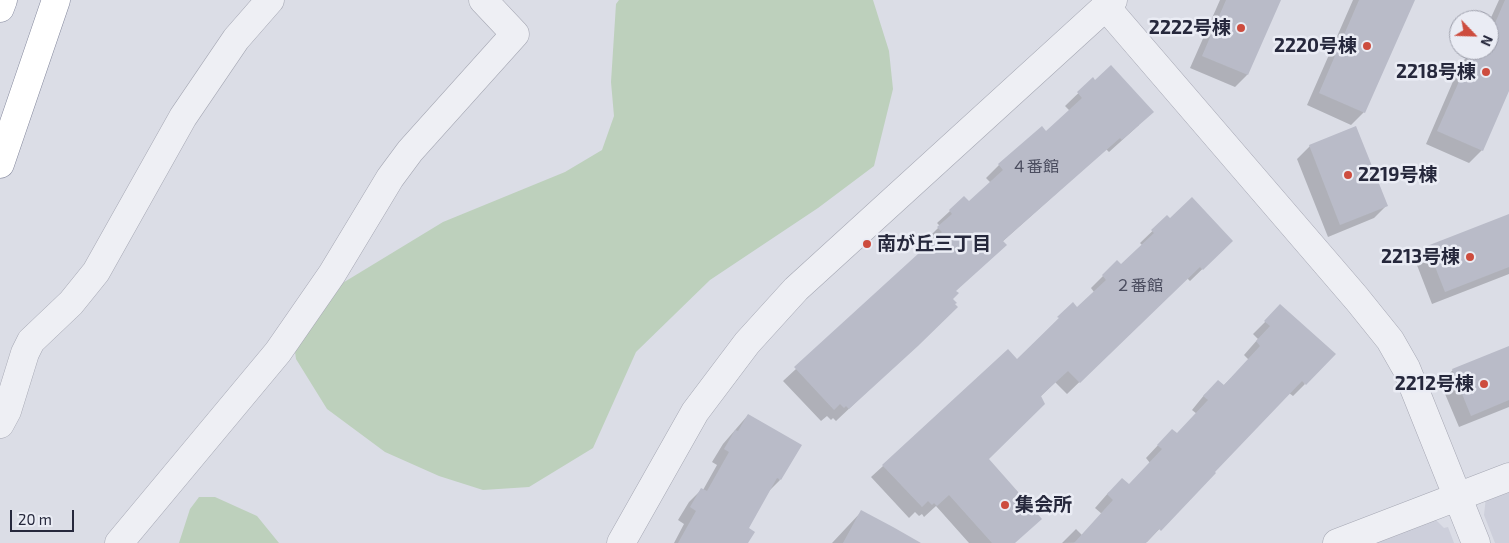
<!DOCTYPE html>
<meta charset="utf-8">
<style>
body{margin:0}
#map{position:relative;width:1509px;height:543px;overflow:hidden;background:#dbdde6;font-family:"Exo 2",sans-serif}
canvas{display:block}
.north{position:absolute;left:1449px;top:10px;width:50px;height:50px;box-sizing:border-box;background:#eaecf4;border:1px solid #9c9eaa;border-radius:50%;rotate:114deg;font-size:14px;font-weight:700;line-height:20px;text-align:center;color:#26283c}
.north::after{content:'';display:block;margin:auto;width:18px;height:22px;background:#cd4c3e;clip-path:polygon(50% 0,100% 100%,50% 72%,0 100%)}
.scale{position:absolute;left:10px;top:510px;width:64px;height:22px;box-sizing:border-box;border:2px solid #26283c;border-top:0;padding-left:6px;font-size:15px;line-height:18px;white-space:nowrap;color:#26283c;-webkit-text-stroke:4px #eaecf4;paint-order:stroke}
</style>
<div id="map">
<canvas width="1509" height="543"></canvas>
<div class="north">N</div>
<div class="scale">20 m</div>
</div>
<script>
const ctx = document.querySelector('canvas').getContext('2d');
ctx.lineJoin = 'round';
function paint(path, color) {
  ctx.fillStyle = color;
  ctx.fill(path, 'evenodd');
}
function stroke(path, color, width, dash) {
  ctx.strokeStyle = color;
  ctx.lineWidth = width;
  ctx.lineCap = dash ? 'butt' : 'round';
  ctx.setLineDash(dash || []);
  ctx.stroke(path);
}
function label(font, color, halo, rows, align = 'center') {
  ctx.font = font + ' "Exo 2","Noto Sans JP",sans-serif';
  ctx.lineWidth = 5;
  ctx.setLineDash([]);
  ctx.textBaseline = 'middle';
  ctx.strokeStyle = halo;
  ctx.fillStyle = color;
  for (const [text, x, y, turn = 0] of rows) {
    ctx.save();
    ctx.translate(x, y);
    ctx.rotate((+turn || 0) * Math.PI / 180);
    ctx.textAlign = isNaN(turn) ? turn : align;
    if (halo) ctx.strokeText(text, 0, 0);
    ctx.fillText(text, 0, 0);
    ctx.restore();
  }
}
const built = new Path2D(`
 M1509 488V543H1495L1484 515 1486 497Z
 M1435 519 1444 528 1448 527 1454 543H1369Z`);
const green = new Path2D(`
 M619 0H873L889 51 893 89 874 166 818 208 710 280 636 352 593 448 529 487 483 490 439 476 385 452 327 409 296 359 290 315 443 222 565 172 602 150 614 116 611 82 616 4Z
 M199 497H215L257 516 279 543H179L190 509Z`);
const shadow = new Path2D(`
 M1220 0H1279L1247 75 1235 87 1190 68Z
 M1353 0H1413L1364 112 1351 125 1307 105Z
 M1499 0H1509V88L1482 150 1469 163 1426 144 1461 63 1474 50H1489V22Z
 M1093 79 1139 125 1109 152 1106 149 1002 242 955 291 943 320 836 421 833 418 831 420 827 416 821 421 783 381 930 245 926 240 940 226 937 223 950 211 964 198 969 203 991 183 986 178 999 165 1041 128 1046 133 1070 111 1065 106Z
 M1310 146 1386 206 1374 218 1328 237 1297 159Z
 M1509 215V274L1432 304 1415 260 1428 247Z
 M1167 217 1219 253 1190 281 1187 278 1067 394 1055 382 1040 397 987 459 1014 543H969L936 506 924 517 922 514 919 516 915 512 909 518 871 477 883 466 1017 361 1073 304 1077 308 1094 292 1091 288 1117 262 1121 266 1143 246 1140 243Z
 M1268 319 1305 384 1293 396 1289 393 1147 542 1062 543 1076 529 1082 535 1102 514 1095 508 1109 492 1128 486 1150 463 1146 458 1160 443 1177 434 1197 414 1192 410 1205 394 1223 386 1249 360 1244 355 1258 339 1253 334Z
 M1509 347V407L1459 427 1440 382 1453 370Z
 M748 415 780 480 768 492 738 543H674L684 524 678 520 689 502 701 490H703L717 465 712 462 723 444Z
 M862 511 911 543H832Z`);
const building = new Path2D(`
 M1226 0H1281L1248 75 1202 56Z
 M1359 0H1415L1365 113 1319 93Z
 M1505 0H1509V91L1483 151 1437 131 1473 50H1489V37Z
 M1111 65 1154 112 1122 140 1120 138 1003 241 1007 245 956 291 959 293 953 299 957 303 955 304 958 307 918 346 849 409 846 406 844 408 840 404 834 410 794 367 942 232 937 227 952 214 949 210 964 196 969 201 1003 170 998 164 1042 126 1046 131 1082 98 1077 92 1093 77 1095 80Z
 M1356 126 1388 206 1340 225 1309 145Z
 M1192 197 1233 241 1203 270 1200 267 1080 383 1068 371 1041 396 1045 404 989 459 1042 519 1015 543H992L949 495 937 506 934 503 932 505 928 501 922 507 882 465 1008 349 1017 359 1059 318 1057 317 1073 302 1077 307 1106 280 1102 275 1117 260 1121 264 1154 233 1151 230 1167 215 1170 218Z
 M1509 214V267L1445 292 1427 246Z
 M1280 304 1336 354 1306 385 1302 381 1215 472 1216 473 1161 531 1159 529 1146 543H1074L1113 500 1107 494 1122 478 1129 484 1162 449 1157 445 1172 429 1177 433 1208 400 1203 396 1218 380 1224 385 1260 346 1256 341 1270 326 1264 321Z
 M1509 346V400L1471 416 1452 369Z
 M748 414 802 445 781 480 777 478 749 528 755 532 748 543H678L696 511 690 507 701 488 707 491 729 452 724 449 735 430 738 431Z
 M861 510 893 527 921 543H843Z`);
const minor = new Path2D(`
 M1106 7 1357 299 1390 340 1406 368 1476 543
 M0 424 7 411 25 353 31 341 71 303 96 272 183 117 236 39 270 0
 M119 543 278 352 332 274 390 178 410 151 515 34 483 0
 M621 543 695 412 747 343 796 289 1113 0
 M1337 543 1509 477`);
const highway = new Path2D(`
 M0 8 3 0
 M0 164 56 0`);
const markers = [
 [1241,28,5,"#cd4c3e"],
 [1367,46,5,"#cd4c3e"],
 [1486,72,5,"#cd4c3e"],
 [1348,175,5,"#cd4c3e"],
 [867,244,5,"#cd4c3e"],
 [1470,257,5,"#cd4c3e"],
 [1484,384,5,"#cd4c3e"],
 [1005,505,5,"#cd4c3e"]
];
const numberNames = [
 ["４番館",1035,167],
 ["２番館",1139,286]
];
const poiNames = [
 ["2222号棟",1231,28],
 ["2220号棟",1357,46],
 ["2218号棟",1476,72],
 ["2219号棟",1358,175,"left"],
 ["南が丘三丁目",877,244,"left"],
 ["2213号棟",1460,257],
 ["2212号棟",1474,384],
 ["集会所",1015,505,"left"]
];
paint(built, '#cdcfdb');
paint(green, '#bdd0bc');
paint(shadow, '#0003');
paint(building, '#b9bbc8');
stroke(minor, '#a5a7b3', 29);
stroke(highway, '#83879c', 29);
stroke(minor, '#eeeff4', 28);
stroke(highway, '#fff', 28);
for (const [x, y, r, color] of markers) {
  const dot = new Path2D();
  dot.arc(x, y, r, 0, 2 * Math.PI);
  ctx.fillStyle = color;
  ctx.fill(dot);
  stroke(dot, '#eaecf4', 2);
}
label('16px', '#4b4d5f', null, numberNames);
label('bold 19px', '#26283c', '#eaecf4', poiNames, 'right');
</script>
